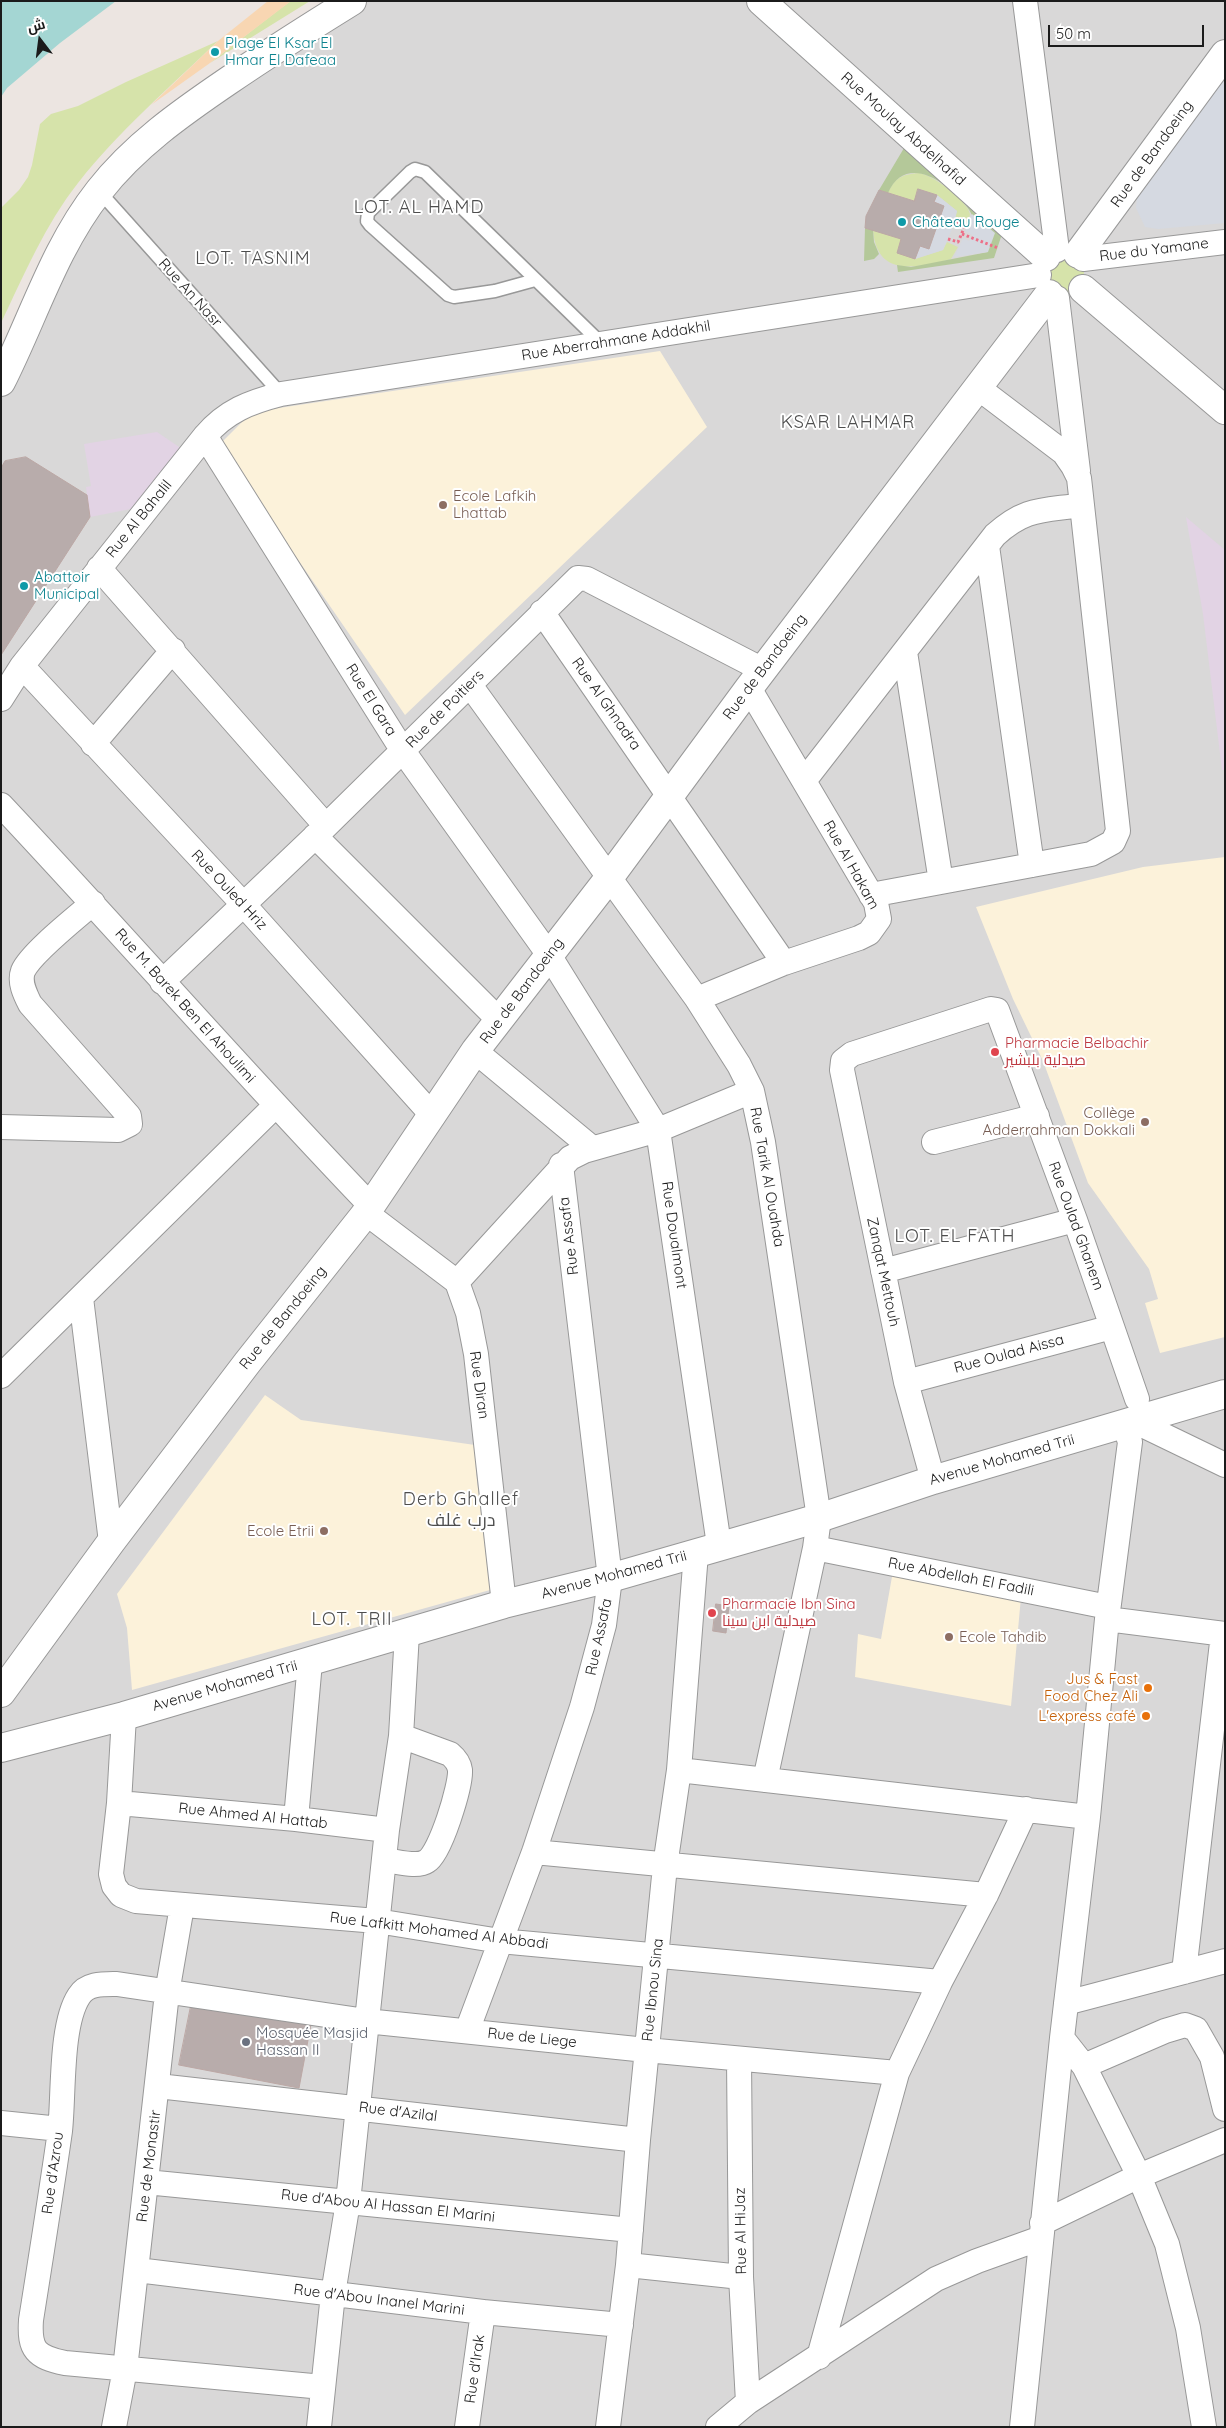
<!DOCTYPE html>
<meta charset="utf-8">
<style>
body{margin:0}
#map{position:relative;width:1226px;height:2428px;overflow:hidden;background:#ece5e1;font-family:Quicksand,Cairo,sans-serif}
canvas{display:block}
.frame{position:absolute;inset:0;border:2px solid #1b1b1b;pointer-events:none}
.north{position:absolute;left:15px;top:15px;width:50px;height:50px;-webkit-text-stroke:4px #fff;paint-order:stroke;rotate:345deg;font-size:14px;font-weight:700;line-height:20px;text-align:center;color:#1b1b1b}
.north::after{content:'';display:block;margin:auto;width:18px;height:22px;background:#1b1b1b;clip-path:polygon(50% 0,100% 100%,50% 72%,0 100%)}
.scale{position:absolute;left:1048px;top:25px;width:156px;height:22px;box-sizing:border-box;border:2px solid #1b1b1b;border-top:0;padding-left:6px;font-size:15px;line-height:18px;white-space:nowrap;color:#1b1b1b;-webkit-text-stroke:4px #fff;paint-order:stroke}
</style>
<div id="map">
<canvas width="1226" height="2428"></canvas>
<div class="frame"></div>
<div class="north">ش</div>
<div class="scale">50 m</div>
</div>
<script>
const ctx = document.querySelector('canvas').getContext('2d');
ctx.lineJoin = 'round';
function paint(path, color) {
  ctx.fillStyle = color;
  ctx.fill(path, 'evenodd');
}
function stroke(path, color, width, dash) {
  ctx.strokeStyle = color;
  ctx.lineWidth = width;
  ctx.lineCap = dash ? 'butt' : 'round';
  ctx.setLineDash(dash || []);
  ctx.stroke(path);
}
function label(font, color, halo, rows, align = 'center') {
  ctx.font = font + ' Quicksand,Cairo,sans-serif';
  ctx.lineWidth = 4;
  ctx.setLineDash([]);
  ctx.textBaseline = 'middle';
  ctx.strokeStyle = halo;
  ctx.fillStyle = color;
  for (const [text, x, y, turn = 0] of rows) {
    ctx.save();
    ctx.translate(x, y);
    ctx.rotate((+turn || 0) * Math.PI / 180);
    ctx.textAlign = isNaN(turn) ? turn : align;
    if (halo) ctx.strokeText(text, 0, 0);
    ctx.fillText(text, 0, 0);
    ctx.restore();
  }
}
const residential = new Path2D(`
 M336 1H1225V2427H1V355L72 210Z`);
const industrial = new Path2D(`
 M157 432 185 451 141 507 90 517 86 487 91 486 84 444Z
 M1186 517 1225 550V770H1222L1203 614Z`);
const education = new Path2D(`
 M660 351 707 427 405 715 219 445 252 412Z
 M1225 857V1337L1160 1353 1145 1303 1158 1299 1149 1269 1088 1183 1043 1061 1013 999 976 907 1143 867Z
 M265 1395 301 1420 475 1445 476 1472 490 1590 132 1690 127 1628 117 1594Z
 M893 1571 1021 1597 1011 1706 855 1677 858 1634 881 1639Z`);
const grass = new Path2D(`
 M291 1H310L210 63 281 8Z
 M218 41C170 87 119 131 78 183 45 225 24 275 1 323V208L19 190 28 177 32 165 40 124 51 114 78 106 126 82Z
 M919 173C934 176 966 199 970 214L968 223 955 218 957 211 937 195 919 189 914 201 888 193C894 178 903 174 919 173Z
 M873 230 901 239 915 259 943 250 947 242 958 247 951 259C916 268 877 278 873 230Z
 M1062 254 1084 267C1085 281 1079 290 1066 295L1045 284 1046 265Z`);
const forest = new Path2D(`
 M907 143 1003 231 994 258 898 272 897 265 911 267 988 252C981 236 974 216 967 207 949 183 906 152 888 193L879 190Z
 M865 228 873 230 874 242 879 254 874 259 864 261Z`);
const sand = new Path2D(`
 M268 1H291L210 63 151 105 218 41Z`);
const plaza = new Path2D(`
 M1225 72V223L1158 229 1145 227 1136 208 1137 197Z
 M937 195 957 211 954 224 943 250 915 259 920 246 929 249 944 206 934 202Z
 M972 214 995 233 988 252 954 257 963 238 969 241 972 235 965 231Z`);
const water = new Path2D(`
 M1 1H116L60 43 7 88 1 97Z`);
const building = new Path2D(`
 M918 189 937 195 934 202 944 206 929 249 920 246 915 259 897 253 901 239 865 228 866 216 879 190 914 201Z
 M26 457 87 495 90 517 1 655V468L5 461Z
 M716 1604 729 1606 726 1633 713 1631Z
 M192 2001 312 2019 299 2088 179 2065Z`);
const path = new Path2D(`
 M962 234 998 248
 M948 239 958 242 965 226 954 220`);
const service = new Path2D(`
 M99 191 281 394
 M535 280 495 291 454 297 448 295 370 225 367 221 368 213 410 172 415 169 425 172 602 344`);
const minor = new Path2D(`
 M1025 1 1057 250
 M1083 259 1225 242
 M1057 298 1078 471
 M205 436 403 751 549 955 658 1130 719 1545
 M987 546 1032 865
 M99 568 326 826
 M542 612 784 963
 M905 652 941 882
 M22 666 244 905 433 1116
 M470 685 697 999 739 1065 752 1091 763 1142 819 1518 815 1548 765 1780
 M1 699 22 666 205 436C226 411 250 402 281 394L1039 275
 M93 744 173 650
 M804 781 995 535C1026 507 1043 511 1082 505
 M1 805C126 938 245 1075 371 1206
 M315 836 499 1020
 M871 895 1091 854 1113 842 1118 831 1079 478 1073 466 1064 453 977 387
 M162 982 326 826 578 578 587 579 763 670
 M697 999 784 963 859 938 869 933 879 919 876 903 749 688
 M475 1051 592 1148
 M1 1127 118 1130 130 1124 129 1116 30 1004C25 994 19 982 23 971 31 953 77 917 93 903
 M934 1142 1037 1116
 M366 1213 457 1282 468 1313 476 1354 504 1604
 M883 1271 1075 1220
 M457 1282 570 1158 584 1151 658 1130 752 1091
 M81 1298 111 1542
 M1 1376 275 1106
 M906 1382 1112 1327
 M1134 1421 1225 1465
 M933 1480 906 1382 842 1070 843 1061 852 1054 991 1009 997 1010 1075 1220 1137 1399
 M815 1548 1108 1607
 M1107 1619 1225 1634
 M124 1716 119 1803 111 1874 114 1886 121 1895 136 1901 377 1921 500 1941 940 1982
 M679 1770 1088 1817
 M119 1803 296 1819 387 1830
 M296 1819 310 1662
 M534 1852 986 1895
 M384 1860C396 1861 417 1868 427 1861 440 1854 461 1786 460 1770 459 1763 456 1759 450 1754L401 1736
 M1184 1972 1223 1634
 M1066 2003 1225 1961
 M467 2031 534 1852 582 1707 604 1625 610 1578 561 1165
 M1062 2038 1084 2066 1139 2176 1167 2244 1188 2328 1204 2427
 M739 2059 741 2277 748 2402
 M1084 2066 1165 2031 1185 2025 1196 2029 1212 2057 1225 2109
 M158 2086 638 2140
 M1 2123 60 2129
 M146 2182 631 2230
 M1042 2223 1139 2176 1225 2140
 M628 2265 741 2277
 M137 2270 483 2312 621 2325
 M819 2357 897 2073 940 1982 986 1895 1026 1809
 M323 2387 65 2363C36 2357 29 2350 31 2320 41 2257 51 2194 60 2131 64 2095 60 2025 79 1996 87 1983 104 1984 117 1984L366 2021 646 2050 897 2073
 M114 2427 125 2369 167 1993 182 1906
 M319 2427 333 2294 348 2202 387 1830 401 1736 407 1633
 M467 2427 483 2312
 M608 2427 628 2265 638 2140 665 1866 679 1770 696 1553
 M718 2427 748 2402 936 2279 977 2261 1041 2238
 M1022 2427 1062 2038 1088 1817 1107 1619 1130 1442 1124 1424`);
const tertiary = new Path2D(`
 M761 1 1046 257
 M1078 254 1225 54
 M1083 289 1225 410
 M1 382C33 319 54 248 99 191 134 146 181 113 228 81 269 53 310 27 352 1
 M1 1693 111 1542 247 1363 366 1213 475 1051 609 878 749 688 1049 294
 M1 1748 124 1716 504 1604 610 1578 819 1518 933 1480 1225 1394`);
const markers = [
 [215,52,5,"#0f9aa8"],
 [902,222,5,"#0f9aa8"],
 [443,505,5,"#8d6e63"],
 [24,586,5,"#0f9aa8"],
 [995,1052,5,"#e0444e"],
 [1145,1122,5,"#8d6e63"],
 [324,1531,5,"#8d6e63"],
 [712,1613,5,"#e0444e"],
 [949,1637,5,"#8d6e63"],
 [1148,1688,5,"#e8710a"],
 [1146,1716,5,"#e8710a"],
 [246,2042,5,"#6b7280"]
];
const cultureNames = [
 ["Plage El Ksar El",225,43],
 ["Hmar El Dafeaa",225,60],
 ["Château Rouge",912,222],
 ["Abattoir",34,577],
 ["Municipal",34,594]
];
const streetNames = [
 ["Rue Moulay Abdelhafid",903,129,42],
 ["Rue de Bandoeing",1152,154,-54],
 ["Rue du Yamane",1154,250,-7],
 ["Rue An Nasr",190,293,48],
 ["Rue Aberrahmane Addakhil",616,341,-9],
 ["Rue Al Bahalil",139,519,-51],
 ["Rue de Bandoeing",765,667,-53],
 ["Rue El Gara",371,700,58],
 ["Rue Al Ghnadra",606,704,55],
 ["Rue de Poitiers",445,709,-45],
 ["Rue Al Hakam",851,865,61],
 ["Rue Ouled Hriz",229,890,47],
 ["Rue de Bandoeing",522,991,-53],
 ["Rue M. Barek Ben El Ahoulimi",185,1006,48],
 ["Rue Tarik Al Ouahda",767,1177,80],
 ["Rue Oulad Ghanem",1076,1226,70],
 ["Rue Doualmont",674,1235,82],
 ["Rue Assafa",569,1236,-97],
 ["Zanqat Mettouh",883,1272,78],
 ["Rue de Bandoeing",283,1318,-51],
 ["Rue Oulad Aissa",1009,1354,-15],
 ["Rue Diran",479,1385,82],
 ["Avenue Mohamed Trii",1002,1460,-16],
 ["Avenue Mohamed Trii",614,1575,-15],
 ["Rue Abdellah El Fadili",961,1577,11],
 ["Rue Assafa",599,1637,-78],
 ["Avenue Mohamed Trii",225,1686,-16],
 ["Rue Ahmed Al Hattab",253,1816,6],
 ["Rue Lafkitt Mohamed Al Abbadi",439,1931,7],
 ["Rue Ibnou Sina",653,1990,-84],
 ["Rue de Liege",532,2038,6],
 ["Rue d'Azilal",398,2112,7],
 ["Rue de Monastir",149,2166,-83],
 ["Rue d'Azrou",53,2173,-82],
 ["Rue d'Abou Al Hassan El Marini",388,2206,6],
 ["Rue Al HiJaz",741,2231,-91],
 ["Rue d'Abou Inanel Marini",379,2300,7],
 ["Rue d'Irak",475,2369,-82]
];
const educationNames = [
 ["Ecole Lafkih",453,496],
 ["Lhattab",453,513],
 ["Collège",1135,1113,"right"],
 ["Adderrahman Dokkali",1135,1130,"right"],
 ["Ecole Etrii",314,1531,"right"],
 ["Ecole Tahdib",959,1637]
];
const healthNames = [
 ["Pharmacie Belbachir",1005,1043],
 ["صيدلية بلبشير",1005,1060],
 ["Pharmacie Ibn Sina",722,1604],
 ["صيدلية ابن سينا",722,1621]
];
const foodNames = [
 ["Jus & Fast",1138,1679],
 ["Food Chez Ali",1138,1696],
 ["L'express café",1136,1716]
];
const worshipNames = [
 ["Mosquée Masjid",256,2033],
 ["Hassan II",256,2050]
];
const quarterNames = [
 ["LOT. AL HAMD",419,208],
 ["LOT. TASNIM",253,259],
 ["KSAR LAHMAR",848,423],
 ["LOT. EL FATH",955,1237],
 ["Derb Ghallef",461,1500],
 ["درب غلف",461,1521],
 ["LOT. TRII",352,1620]
];
paint(residential, '#d9d8d8');
paint(industrial, '#e2d3e4');
paint(education, '#fcf2da');
paint(grass, '#d6e3aa');
paint(forest, '#b4c899');
paint(sand, '#f8d6b2');
paint(plaza, '#d5d9e1');
paint(water, '#a4d6d3');
paint(building, '#b8acab');
stroke(building, '#bca8a5', 1);
stroke(service, '#989898', 15);
stroke(minor, '#989898', 26);
stroke(tertiary, '#989898', 30);
stroke(path, '#ed7088', 3, [2.5, 2.5]);
stroke(service, '#fff', 12);
stroke(minor, '#fff', 24);
stroke(tertiary, '#fff', 28);
for (const [x, y, r, color] of markers) {
  const dot = new Path2D();
  dot.arc(x, y, r, 0, 2 * Math.PI);
  ctx.fillStyle = color;
  ctx.fill(dot);
  stroke(dot, '#fff', 2);
}
label('15px', '#0d838f', '#fff', cultureNames, 'left');
label('15px', '#1b1b1b', '#fff', streetNames);
label('15px', '#785e54', '#fff', educationNames, 'left');
label('15px', '#be3a42', '#fff', healthNames, 'left');
label('15px', '#c56008', '#fff', foodNames, 'right');
label('15px', '#5b616d', '#fff', worshipNames, 'left');
ctx.letterSpacing = '1px';
label('18px', '#4e4e4e', '#fff', quarterNames);
ctx.letterSpacing = '0px';
</script>
